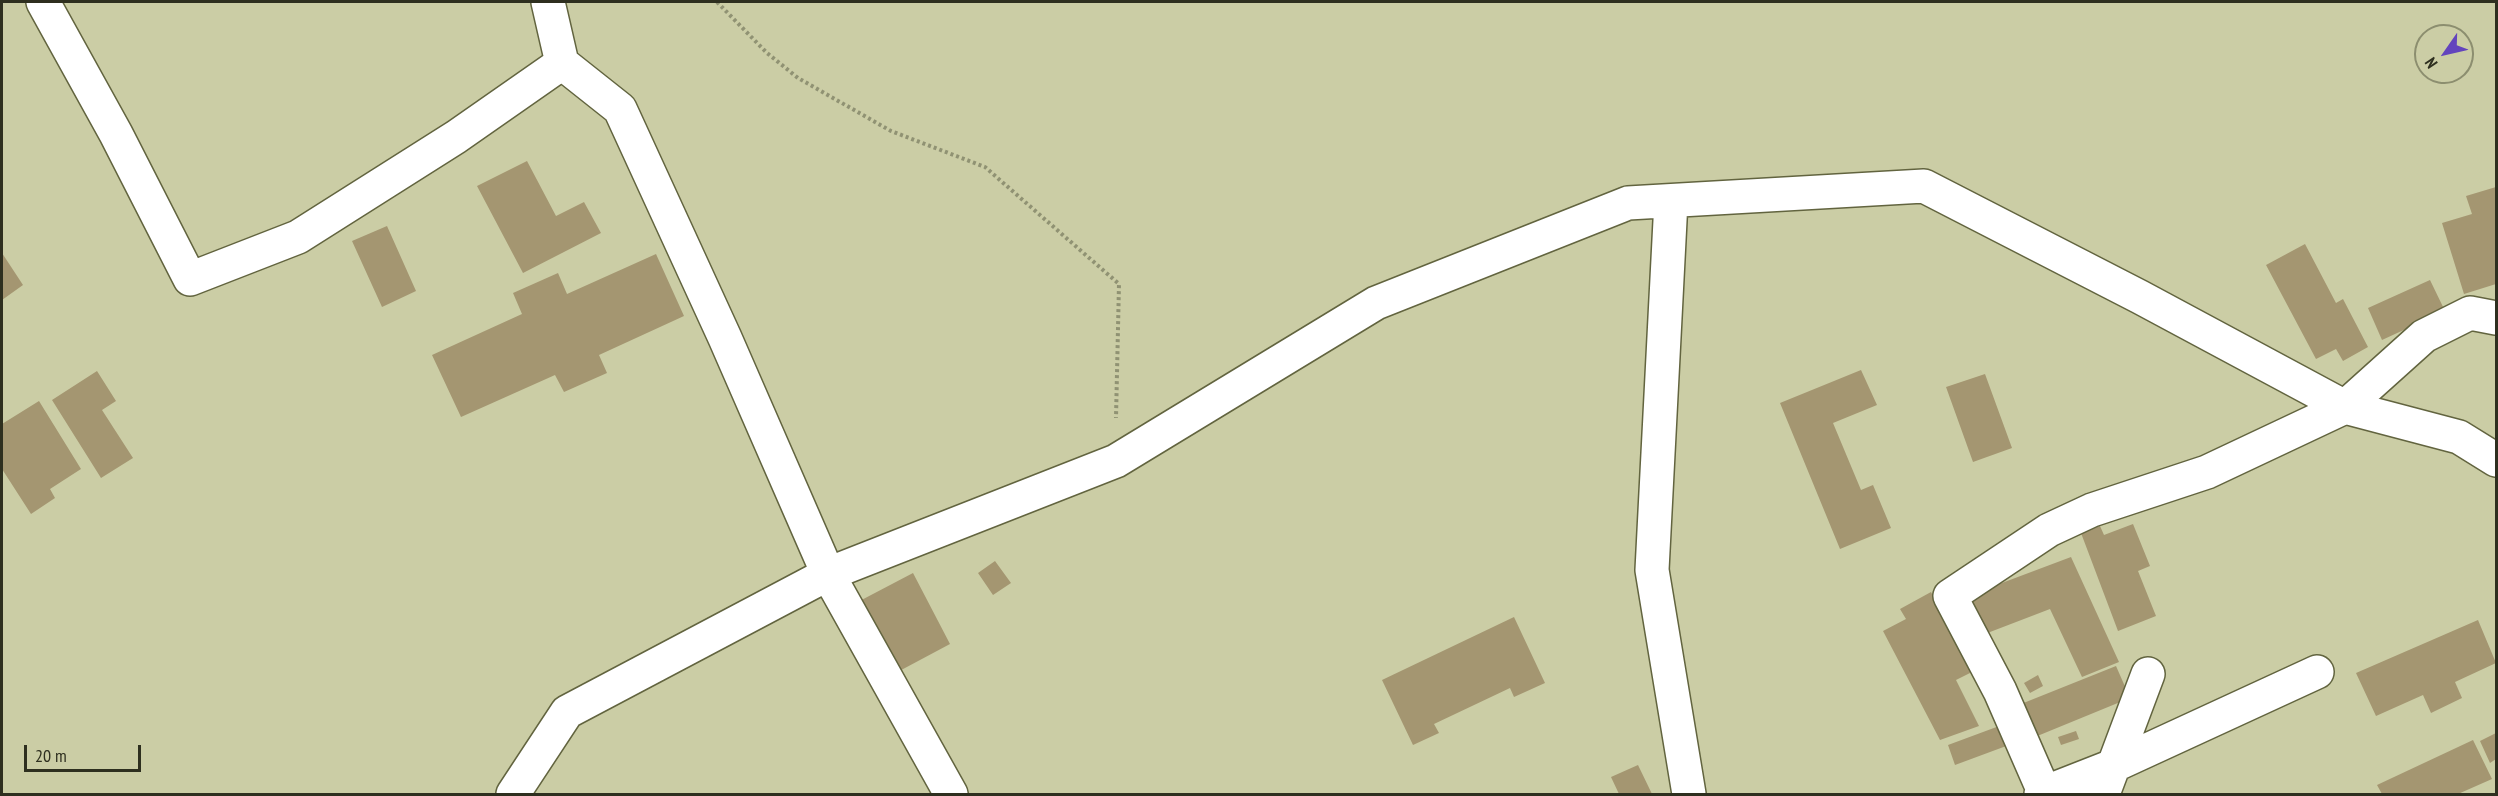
<!DOCTYPE html>
<style>
body{margin:0}
#map{position:relative;width:2498px;height:796px;overflow:hidden;background:#cbcda5;font-family:"PT Sans Narrow",sans-serif}
canvas{display:block}
.frame{position:absolute;inset:0;border:3px solid #2e2f1f;pointer-events:none}
.north{position:absolute;left:2414px;top:24px;width:60px;height:60px;box-sizing:border-box;background:#cbcda5;border:2px solid #8c8e6f;border-radius:50%;rotate:236deg;font-size:16px;font-weight:700;line-height:24px;text-align:center;color:#2e2f1f}
.north::after{content:'';display:block;margin:auto;width:21px;height:27px;background:#6344bd;clip-path:polygon(50% 0,100% 100%,50% 72%,0 100%)}
.scale{position:absolute;left:24px;top:745px;width:117px;height:27px;box-sizing:border-box;border:3px solid #2e2f1f;border-top:0;padding-left:8px;font-size:18px;line-height:21px;white-space:nowrap;color:#2e2f1f;-webkit-text-stroke:4px #cbcda5;paint-order:stroke}
</style>
<div id="map">
<canvas width="2498" height="796"></canvas>
<div class="frame"></div>
<div class="north">N</div>
<div class="scale">20 m</div>
</div>
<script>
const ctx = document.querySelector('canvas').getContext('2d');
ctx.lineJoin = 'round';
function paint(path, color) {
  ctx.fillStyle = color;
  ctx.fill(path, 'evenodd');
}
function stroke(path, color, width, dash) {
  ctx.strokeStyle = color;
  ctx.lineWidth = width;
  ctx.lineCap = dash ? 'butt' : 'round';
  ctx.setLineDash(dash || []);
  ctx.stroke(path);
}
const building = new Path2D(`
 M527 161 556 216 584 202 601 233 523 273 477 186Z
 M2496 187V284L2464 294 2442 223 2472 214 2466 196Z
 M387 226 416 291 382 307 352 241Z
 M2305 244 2336 303 2343 299 2368 347 2343 361 2336 349 2316 359 2266 265Z
 M2 253 23 285 2 300Z
 M656 254 684 316 599 355 607 373 564 392 555 375 461 417 432 355 522 314 513 293 558 273 567 294Z
 M2430 280 2445 311 2382 340 2368 308Z
 M1861 370 1877 405 1833 423 1861 490 1873 485 1891 528 1840 549 1780 403Z
 M97 371 116 401 102 410 133 458 101 478 52 400Z
 M1985 374 2012 448 1973 462 1946 387Z
 M39 401 81 469 50 489 55 498 31 514 2 469V424Z
 M2133 524 2150 566 2138 571 2156 616 2118 631 2081 533 2100 526 2104 535Z
 M2071 557 2119 662 2082 677 2050 609 1977 637 1962 598Z
 M995 561 1011 583 993 595 978 573Z
 M913 573 950 644 890 676 852 605Z
 M1931 592 1972 672 1956 680 1979 726 1940 740 1883 631 1906 619 1900 609Z
 M1514 617 1545 683 1514 697 1510 688 1434 724 1439 733 1413 745 1382 680Z
 M2478 620 2496 663 2455 682 2462 698 2431 713 2423 695 2376 716 2356 673Z
 M2116 666 2130 698 2030 739 2016 706Z
 M2038 675 2043 686 2030 693 2024 683Z
 M2010 722 2017 742 1955 765 1948 745Z
 M2076 731 2079 739 2061 745 2058 737Z
 M2496 733V759L2490 763 2480 741Z
 M2473 740 2492 779 2458 794H2382L2377 785Z
 M1638 765 1652 794H1619L1611 777Z`);
const path = new Path2D(`
 M717 2 767 53 798 78 891 131 985 167 1119 284 1116 418`);
const minor = new Path2D(`
 M43 2 116 134 190 279 298 237 456 137 562 63 620 109 725 338 828 574 951 794
 M548 2 562 63
 M1671 201 1652 570 1689 794
 M513 794 567 712 828 574 1116 461 1376 303 1628 203 1924 186 2140 297 2345 407 2459 437 2496 460
 M2041 794 2115 765 2317 672
 M2045 794 2000 691 1950 596 2049 530 2092 510 2207 472 2345 407 2424 336 2470 313 2496 318
 M2103 794 2148 674`);
paint(building, '#a49671');
stroke(minor, '#62643f', 36);
stroke(path, '#909273', 4, [3, 3]);
stroke(minor, '#fff', 33);
</script>
